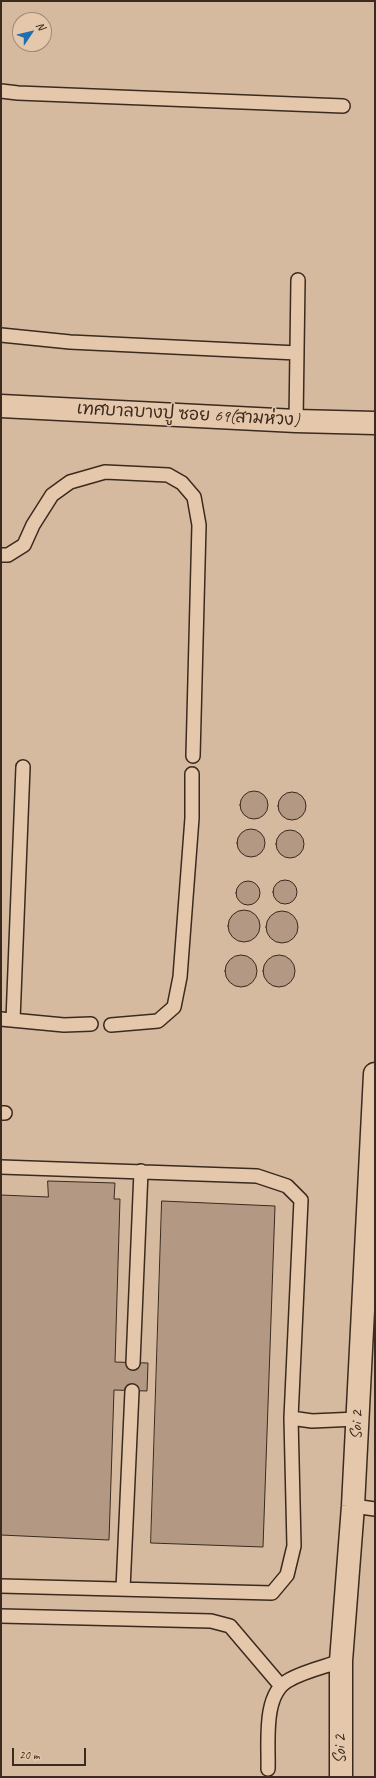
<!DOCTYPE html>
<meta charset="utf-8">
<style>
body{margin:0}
#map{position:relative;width:376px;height:1778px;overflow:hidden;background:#e5c8ac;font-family:Caveat,sans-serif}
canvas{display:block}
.frame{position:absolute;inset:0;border:2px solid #3b2a1e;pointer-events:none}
.north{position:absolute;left:12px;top:12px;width:40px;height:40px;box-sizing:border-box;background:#e5c8ac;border:1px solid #a18973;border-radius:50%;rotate:55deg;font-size:11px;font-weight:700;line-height:16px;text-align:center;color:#3b2a1e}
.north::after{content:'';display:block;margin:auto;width:14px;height:18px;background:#1f6fb2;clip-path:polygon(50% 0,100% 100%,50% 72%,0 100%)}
.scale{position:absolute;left:12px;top:1748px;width:74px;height:18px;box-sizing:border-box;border:2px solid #3b2a1e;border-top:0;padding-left:5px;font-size:12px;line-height:14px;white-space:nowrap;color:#3b2a1e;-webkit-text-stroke:3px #e5c8ac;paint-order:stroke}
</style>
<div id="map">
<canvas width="376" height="1778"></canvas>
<div class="frame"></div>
<div class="north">N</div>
<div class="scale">20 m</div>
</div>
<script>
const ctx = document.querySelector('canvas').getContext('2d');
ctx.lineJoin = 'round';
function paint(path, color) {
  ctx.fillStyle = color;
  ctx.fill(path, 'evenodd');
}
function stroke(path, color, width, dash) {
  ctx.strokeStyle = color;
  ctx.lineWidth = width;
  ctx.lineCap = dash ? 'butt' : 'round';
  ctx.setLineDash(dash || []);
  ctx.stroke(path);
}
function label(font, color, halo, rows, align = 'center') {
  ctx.font = font + ' Caveat,"Playpen Sans Thai",sans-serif';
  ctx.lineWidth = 3;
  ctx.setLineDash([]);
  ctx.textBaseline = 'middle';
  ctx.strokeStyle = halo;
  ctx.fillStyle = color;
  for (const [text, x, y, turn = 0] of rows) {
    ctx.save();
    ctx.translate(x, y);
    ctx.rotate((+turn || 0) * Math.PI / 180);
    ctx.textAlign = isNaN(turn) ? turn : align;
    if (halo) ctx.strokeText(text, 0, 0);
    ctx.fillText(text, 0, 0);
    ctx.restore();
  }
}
const built = new Path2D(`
 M1 1H375V1777H1ZM20 20H44V44H20Z`);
const building = new Path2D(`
 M240 805a14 14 0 1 1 28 0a14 14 0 1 1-28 0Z
 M278 806a14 14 0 1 1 28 0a14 14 0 1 1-28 0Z
 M237 843a14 14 0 1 1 28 0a14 14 0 1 1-28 0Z
 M276 844a14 14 0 1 1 28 0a14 14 0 1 1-28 0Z
 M273 892a12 12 0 1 1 24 0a12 12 0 1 1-24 0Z
 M236 893a12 12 0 1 1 24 0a12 12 0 1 1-24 0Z
 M228 926a16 16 0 1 1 32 0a16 16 0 1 1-32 0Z
 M266 927a16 16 0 1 1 32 0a16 16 0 1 1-32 0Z
 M263 971a16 16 0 1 1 32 0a16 16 0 1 1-32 0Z
 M225 971a16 16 0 1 1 32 0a16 16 0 1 1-32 0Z
 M48 1181 115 1183 114 1199H120L115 1362 148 1363 147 1391 114 1390 109 1540 1 1535V1195L48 1197Z
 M162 1201 275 1206 263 1547 151 1543Z`);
const lane = new Path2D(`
 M1 91 18 93 343 106
 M1 335 70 342 297 353
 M296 421 298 280
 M1 555H8L24 545 33 525 52 495 70 482 105 472 168 475 182 483 194 497 199 525 193 756
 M1 1019 64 1025 91 1024
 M13 1020 23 767
 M111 1025 158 1021 174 1007 180 977 192 818V774
 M1 1113H5
 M1 1167 257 1176 287 1186 301 1200 291 1418 312 1421 357 1419
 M133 1363 141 1171
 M353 1506 375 1509
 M1 1586 272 1593 287 1575 294 1546 291 1418
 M123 1589 132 1391
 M1 1616 211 1621 230 1626 281 1686
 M268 1769C269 1744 262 1694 289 1680 305 1671 324 1667 341 1661`);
const street = new Path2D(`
 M341 1777V1661L353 1506 375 1074`);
const secondary = new Path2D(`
 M1 406 296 421 375 423`);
const streetNames = [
 ["เทศบาลบางปู ซอย 69(สามห่วง)",188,415,3],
 ["Soi 2",357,1425,-87],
 ["Soi 2",341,1749,-90]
];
paint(built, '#d6baa0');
paint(building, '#b39983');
stroke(building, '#3b2a1e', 1);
stroke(lane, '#3b2a1e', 16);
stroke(street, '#3b2a1e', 25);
stroke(secondary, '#3b2a1e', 25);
stroke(lane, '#e5c8ac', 13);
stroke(street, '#e5c8ac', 22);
stroke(secondary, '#e5c8ac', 22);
label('17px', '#3b2a1e', '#e5c8ac', streetNames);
</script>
